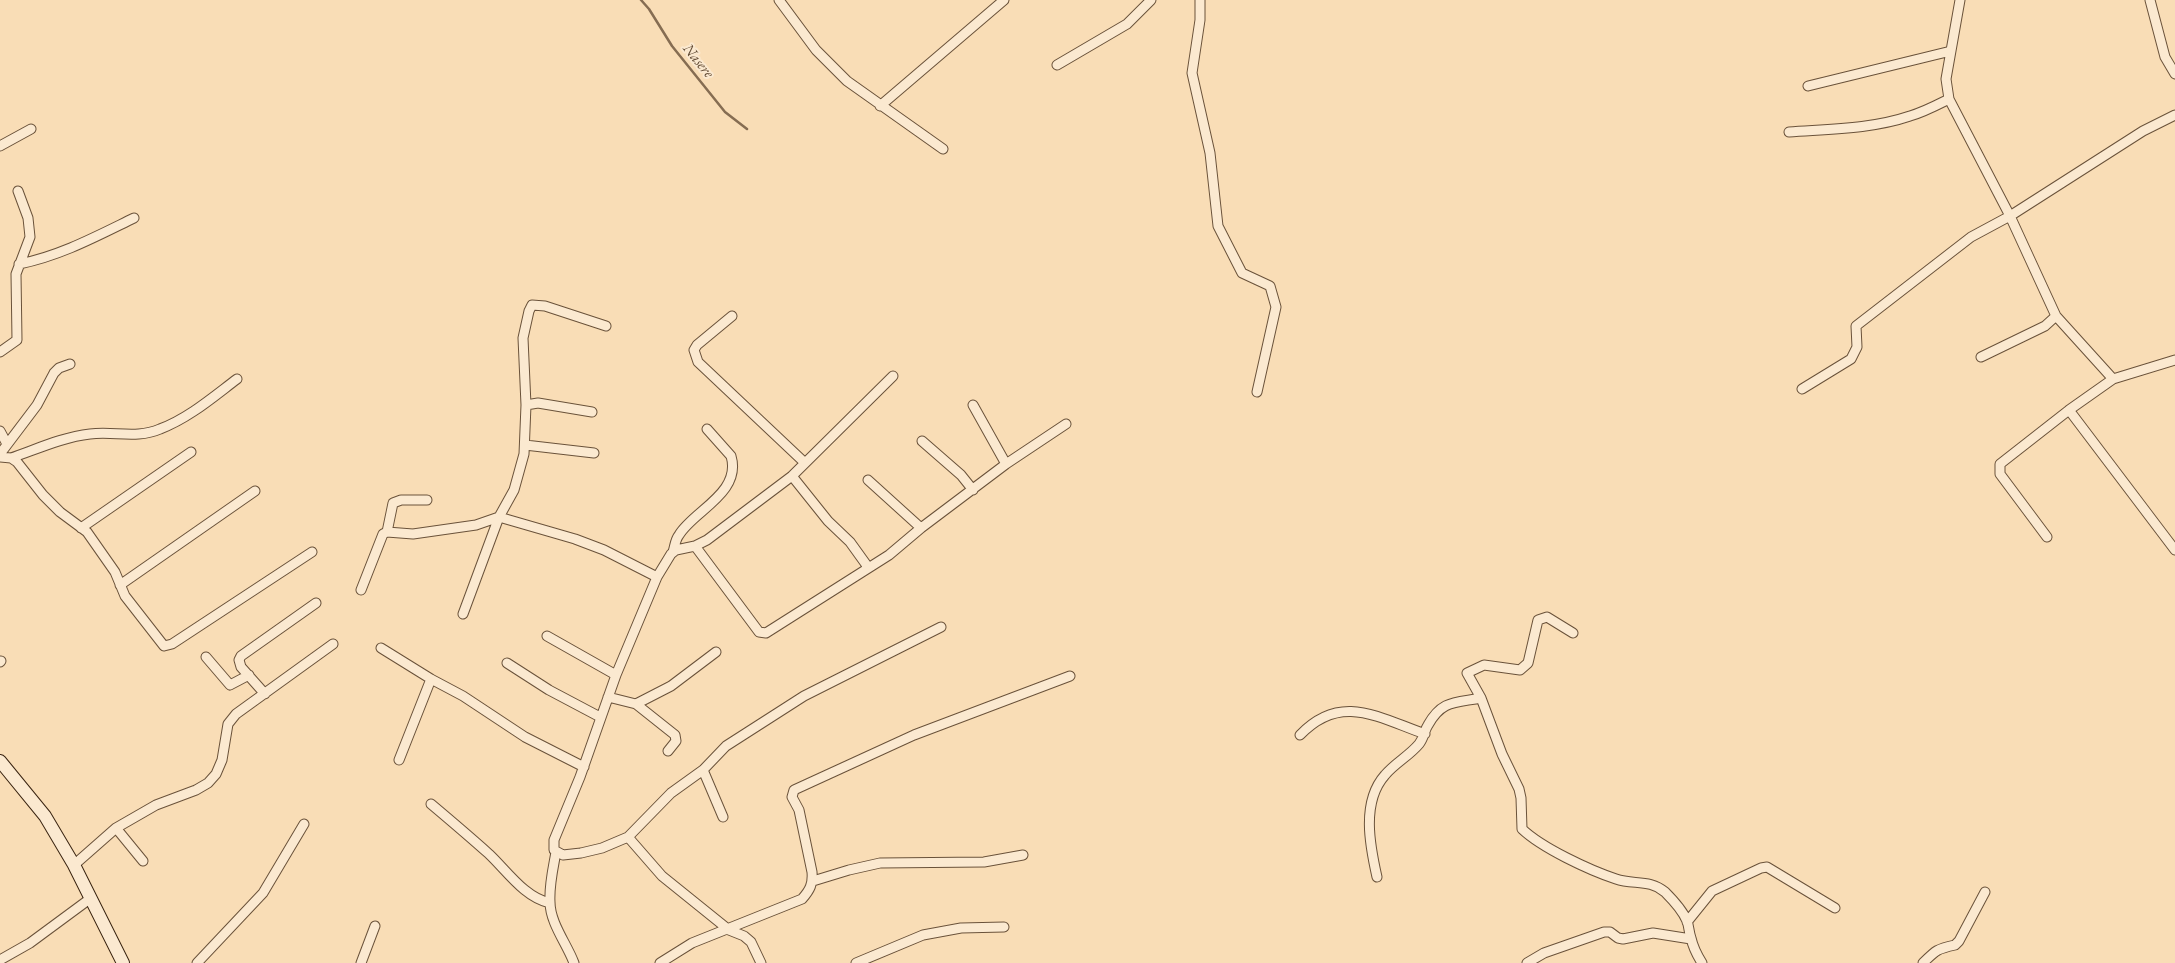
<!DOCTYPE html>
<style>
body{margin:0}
canvas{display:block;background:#f9ddb6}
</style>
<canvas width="2175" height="963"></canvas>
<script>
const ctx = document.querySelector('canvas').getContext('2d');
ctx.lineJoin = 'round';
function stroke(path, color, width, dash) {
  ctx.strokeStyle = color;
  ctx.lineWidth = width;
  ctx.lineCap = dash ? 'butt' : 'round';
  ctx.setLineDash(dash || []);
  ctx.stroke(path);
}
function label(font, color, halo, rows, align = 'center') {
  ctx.font = font + ' "EB Garamond",serif';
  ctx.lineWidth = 4;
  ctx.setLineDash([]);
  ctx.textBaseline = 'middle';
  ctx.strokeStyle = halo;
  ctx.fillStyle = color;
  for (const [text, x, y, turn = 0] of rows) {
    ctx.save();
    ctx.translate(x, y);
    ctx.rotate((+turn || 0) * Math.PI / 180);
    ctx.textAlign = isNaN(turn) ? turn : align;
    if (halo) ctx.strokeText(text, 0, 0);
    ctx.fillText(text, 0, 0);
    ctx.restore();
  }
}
const stream = new Path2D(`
 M641 0 649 9 672 46 725 112 747 129`);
const street = new Path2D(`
 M779 0 816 50 847 81 943 149
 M1200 0V20L1192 73 1210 153 1218 226 1242 273 1270 286 1276 307 1257 392
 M1960 0 1946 79 1949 99 2010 216 2056 316 2113 379
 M2150 0 2165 57 2175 74
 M1057 65 1127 24 1151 0
 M1808 86 1951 51
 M880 106 1004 0
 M1789 132C1829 129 1872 129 1910 116 1924 112 1937 105 1949 99
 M0 146 31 129
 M19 264C60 256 97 236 134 218
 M732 316 697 345 694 350 698 362 805 463
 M0 352 17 340 16 274 30 237 28 218 18 191
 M1981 357 2045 326 2056 316
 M893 376 792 476 707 540 695 546 676 550 671 554 657 577 616 675 580 777 554 840V850L563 855 581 853 602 848 628 837 671 793 703 770 726 746 804 696 941 627
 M1802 389 1851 359 1857 347 1856 326 1971 237 2010 216 2143 131 2175 115
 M526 405 538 403 592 412
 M973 405 1006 464
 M2069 410 2175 550
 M0 431 7 444
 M922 441 961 475 973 490
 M525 445 594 453
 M0 454 37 405 54 373 59 368 70 364
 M0 457 11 458 17 462 43 495 60 512 87 532 115 572 125 596 164 646 172 644 312 552
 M11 458C37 449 63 437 90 434 114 431 137 439 160 429 189 418 213 397 237 379
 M792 476 828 521 850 542 868 567
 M868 480 921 528
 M81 528 191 452
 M387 532 393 503 401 500H427
 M2047 537 2000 474V464L2069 410 2113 379 2175 360
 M695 546 759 632 766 633 889 555 921 528 1006 464 1066 424
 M673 552C675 546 675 540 679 535 693 511 742 493 731 456L707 429
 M120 585 255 491
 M361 590 383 534 387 532 413 534 476 525 499 517 575 539 604 550 657 577
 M463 614 499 517 514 490 524 454 526 405 523 338 529 311 532 305 545 306 606 326
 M1573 633 1547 617 1538 620 1528 663 1520 670 1484 665 1467 673 1481 698 1502 754 1519 789 1521 798 1522 829C1542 848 1589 870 1616 879 1633 885 1650 879 1665 892 1672 899 1683 911 1687 921 1689 926 1689 933 1691 938 1693 947 1697 955 1702 963
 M547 636 616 675
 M381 648 431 679 463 696 525 737 584 767
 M206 657 230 685 249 675
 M0 662 1 661
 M507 663 549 690 600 717
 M265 694 241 667 239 660 241 656 316 603
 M608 697 636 704 675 735 676 741 668 751
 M636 704 671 686 716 652
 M1300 735C1341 692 1379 718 1425 734
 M399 760 431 679
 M703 770 723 817
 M431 804C450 820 470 837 489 854 507 871 525 898 550 903
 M116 828 143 861
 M628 837 662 876 729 930 744 936 751 942 761 963
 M556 852C553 869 549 885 550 902 550 923 567 944 574 963
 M74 865 116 828 156 805 196 790 208 783 216 774 222 760 228 724 236 714 333 644
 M1377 877C1370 846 1361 802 1385 775 1395 763 1409 756 1419 744 1424 738 1424 731 1428 725 1442 700 1455 703 1481 698
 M813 881 849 870 880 863 984 862 1023 855
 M1687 922 1712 891 1761 868 1767 867 1835 908
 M0 960 30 943 91 898
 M197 963 263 893 304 824
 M361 963 375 926
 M660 963 692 943 802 899C810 890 813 884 812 872L799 810 792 797 794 790 914 735 1070 676
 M856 963 923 935 961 928 1004 927
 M1527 963 1544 953 1604 932H1610L1618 938 1623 939 1653 933 1691 939
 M1923 963C1936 950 1937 949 1955 945L1959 941 1985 892`);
const secondary = new Path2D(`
 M0 761 45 816 74 865 123 963`);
const waterNames = [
 ["Nasere",698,61,51]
];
stroke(stream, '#866d52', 2.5);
stroke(street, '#6a523a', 11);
stroke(secondary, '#3a2411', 14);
stroke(street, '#fbe9d0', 9);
stroke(secondary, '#fbe9d0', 12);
label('italic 15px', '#604932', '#fbe9d0', waterNames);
</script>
